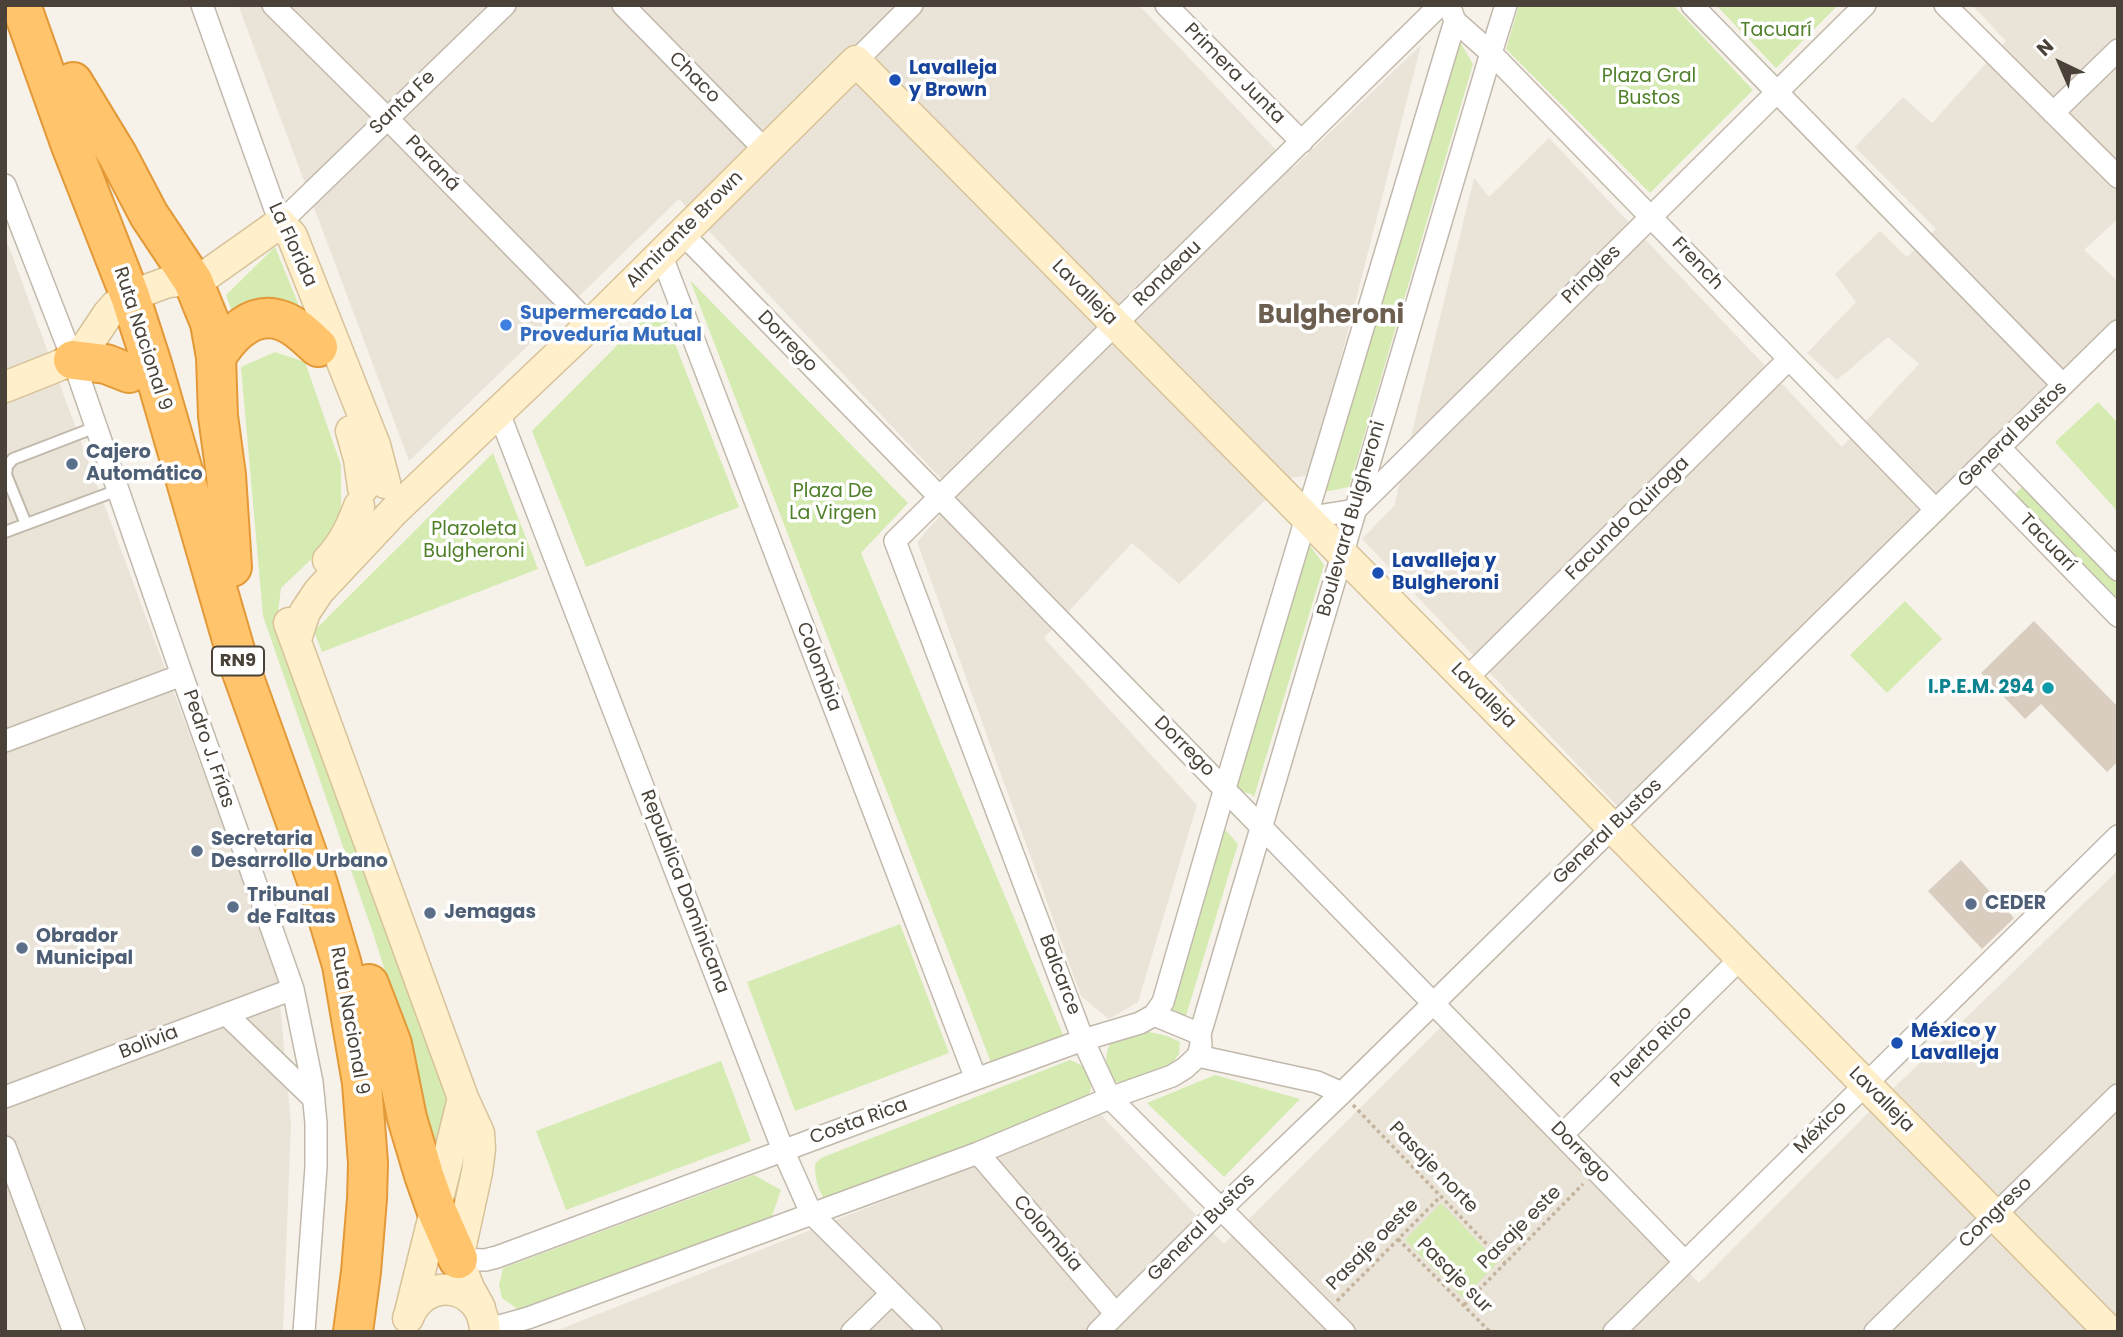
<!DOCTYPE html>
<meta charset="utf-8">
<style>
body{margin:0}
#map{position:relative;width:2123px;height:1337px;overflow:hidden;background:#f6f2ea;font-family:Poppins,sans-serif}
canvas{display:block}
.frame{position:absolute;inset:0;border:7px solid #4a4238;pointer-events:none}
.north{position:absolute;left:2025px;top:28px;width:70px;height:70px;-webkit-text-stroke:5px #fff;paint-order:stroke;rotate:316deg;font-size:19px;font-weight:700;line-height:28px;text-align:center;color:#4a4238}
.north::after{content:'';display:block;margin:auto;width:24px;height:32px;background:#4a4238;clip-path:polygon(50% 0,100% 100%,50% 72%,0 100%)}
</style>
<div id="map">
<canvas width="2123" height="1337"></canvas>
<div class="frame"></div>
<div class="north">N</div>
</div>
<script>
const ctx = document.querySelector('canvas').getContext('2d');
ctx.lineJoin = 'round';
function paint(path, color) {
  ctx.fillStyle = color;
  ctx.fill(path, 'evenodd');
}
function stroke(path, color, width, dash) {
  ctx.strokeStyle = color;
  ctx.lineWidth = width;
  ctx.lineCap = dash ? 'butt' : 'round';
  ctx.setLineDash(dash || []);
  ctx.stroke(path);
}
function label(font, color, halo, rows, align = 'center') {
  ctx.font = font + ' Poppins,sans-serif';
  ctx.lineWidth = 7;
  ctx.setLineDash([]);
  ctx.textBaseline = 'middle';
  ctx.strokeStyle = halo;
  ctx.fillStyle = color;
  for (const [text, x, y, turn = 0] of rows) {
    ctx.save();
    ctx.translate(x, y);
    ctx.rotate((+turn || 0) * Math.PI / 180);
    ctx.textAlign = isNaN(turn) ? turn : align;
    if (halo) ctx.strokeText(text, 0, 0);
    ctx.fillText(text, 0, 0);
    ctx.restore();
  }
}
const residential = new Path2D(`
 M238 5H1139L1293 168 1421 45 1311 475 1288 478 1179 584 1132 543 1044 638 1197 805 1138 1002 1109 1019 1081 996 917 542 957 496 679 199 409 461Z
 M1972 5H2118V219L2084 250 2118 281V321L1618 807 1362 539 1394 506 1474 178 1489 197 1549 138 1842 447 1919 364 1888 337 1837 380 1807 353 1856 302 1835 274 1880 231 1907 257 1936 229 1855 147 1903 97 1932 123 2006 41Z
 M5 236 277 971 291 1123 283 1332H5Z
 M2118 870V1332H553L1101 1115 1224 1244 1445 1023 1699 1283 1866 1115Z`);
const green = new Path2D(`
 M1519 5H1673L1753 90 1650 193 1506 49Z
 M1716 5H1838L1776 68Z
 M1460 42 1473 64 1349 487 1324 492Z
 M275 247 302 313 234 317 226 295Z
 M690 280 908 503 861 553 1064 1037 992 1065Z
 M659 303 739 507 586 567 532 431Z
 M275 352 305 362 341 465V531L281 588 277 620 447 1101 431 1172 408 1045 374 936 263 616 241 367Z
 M2098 402 2118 423V512L2055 442Z
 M493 453 538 569 322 652 314 631Z
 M2022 487 2118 584V599L2014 495Z
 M1309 544 1324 565 1254 797 1251 794 1236 790 1238 782 1236 780Z
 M1905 601 1942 639 1887 693 1850 655Z
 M1222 826 1238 844 1185 1019 1170 1015Z
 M900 924 949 1053 795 1111 747 982Z
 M1145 1031 1167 1036 1180 1042 1179 1054 1172 1063 1122 1083 1113 1081C1107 1066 1103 1060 1110 1044Z
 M1070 1060C1091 1068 1097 1081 1086 1101L828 1204C818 1191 815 1181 815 1164L821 1158Z
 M721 1061 751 1141 566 1210 536 1131Z
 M1215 1075 1300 1099 1224 1177 1147 1103Z
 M754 1175 781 1190 771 1219 519 1310 502 1298 499 1285 503 1268Z
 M1441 1203 1498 1262 1463 1298 1405 1240Z`);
const building = new Path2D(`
 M2034 621 2118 707V761L2107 772 2041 704 2025 719 1981 673Z
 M1961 860 2014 918 1982 949 1928 891Z`);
const path = new Path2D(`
 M1353 1105 1505 1263
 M1398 1239 1490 1332
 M1337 1301 1440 1197
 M1464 1305 1583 1184`);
const lane = new Path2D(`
 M26 524 6 475 7 466 13 459 96 427
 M5 532 118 490`);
const street = new Path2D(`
 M202 5 280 223 505 5
 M273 5 387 118 590 325
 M623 5 766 151
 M1166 5 1302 142
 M1692 5 2063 385
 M1945 5 2118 177
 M1455 21 1491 53 1936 510
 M856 61 912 5
 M2053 113 2118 50
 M5 185 73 360 182 675 293 989 312 1082 316 1123V1167L304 1332
 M682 233C1015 578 1352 918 1685 1262
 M661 254 976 1079
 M499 413 783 1150 811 1213 931 1332
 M1999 447 2118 570
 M1976 470 2118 616
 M1305 518 1355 510 1865 5
 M1466 679 1789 359
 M5 741 182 675
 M226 1014 314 1099
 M1154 1015 1163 1002 1225 788 1455 21 1449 5
 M1200 1034 1491 53 1506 5
 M1198 1056 1317 1082 1342 1093
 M5 1097 293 989
 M1562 1135 1741 958
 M5 1147 74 1332
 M978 1153 1116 1314
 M458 1259 485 1260 497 1257 976 1079 1083 1040 1140 1023 1154 1015 1200 1034 1201 1045 1198 1056 1185 1068 1172 1076 1110 1098 978 1153 528 1318 485 1330
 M852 1332 892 1293
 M1098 1332 1220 1210 1342 1093 2118 331
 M1344 1332 1110 1098 1083 1040 895 541 1440 5
 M1614 1332 2118 836
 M1875 1332 2118 1095`);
const secondary = new Path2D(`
 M280 223 292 236 375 445 385 483
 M5 387 73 360 88 344 108 314 115 306 130 296 168 282 201 279 280 223
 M351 431 359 459 363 488
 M328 560C344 543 351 527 359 506
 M289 623 463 1098 479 1133 480 1149 477 1172 458 1259 469 1288 480 1308
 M296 639 305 612 319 591 395 510 590 325 856 61 2110 1332
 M409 1316 463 1098
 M408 1318C425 1273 484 1284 485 1332`);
const highway = new Path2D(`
 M21 5 70 143 130 296 152 364 239 664 317 881 342 965 362 1083 368 1163 367 1199 361 1272 353 1332
 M73 82 118 156 149 215 193 281 210 323 216 357 218 416 226 475 232 567
 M216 357C230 335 253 309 283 321 297 326 308 338 318 347
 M73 360 106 364 129 373
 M369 984 392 1044 407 1118 424 1175 436 1209 458 1259`);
const markers = [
 [895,80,7,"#1a4fb4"],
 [506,325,7,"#3f7fe0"],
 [72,464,7,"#5c6f8a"],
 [1378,573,7,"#1a4fb4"],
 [2048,688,7,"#0f9aa8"],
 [197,851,7,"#5c6f8a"],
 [1971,904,7,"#5c6f8a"],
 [233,907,7,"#5c6f8a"],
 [430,913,7,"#5c6f8a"],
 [22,948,7,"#5c6f8a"],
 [1897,1043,7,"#1a4fb4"]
];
const shields = [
 [238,661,52]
];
const shieldNames = [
 ["RN9",238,661]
];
const parkNames = [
 ["Tacuarí",1776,31],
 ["Plaza Gral",1649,77],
 ["Bustos",1649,99],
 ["Plaza De",833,492],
 ["La Virgen",833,514],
 ["Plazoleta",474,530],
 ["Bulgheroni",474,552]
];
const transitNames = [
 ["Lavalleja",909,69],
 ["y Brown",909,91],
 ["Lavalleja y",1392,562],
 ["Bulgheroni",1392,584],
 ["México y",1911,1032],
 ["Lavalleja",1911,1054]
];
const streetNames = [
 ["Primera Junta",1234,74,45],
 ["Chaco",694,78,45],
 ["Santa Fe",403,103,-44],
 ["Paraná",432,164,46],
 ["Almirante Brown",685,230,-45],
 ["La Florida",292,245,65],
 ["French",1697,264,46],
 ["Rondeau",1168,274,-44],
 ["Pringles",1592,275,-45],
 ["Lavalleja",1084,293,45],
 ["Ruta Nacional 9",142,339,72],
 ["Dorrego",787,342,46],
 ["General Bustos",2013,435,-44],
 ["Boulevard Bulgheroni",1352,519,-74],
 ["Facundo Quiroga",1628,519,-45],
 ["Tacuarí",2047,543,46],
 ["Colombia",818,667,69],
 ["Lavalleja",1483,696,45],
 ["Dorrego",1184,747,45],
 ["Pedro J. Frías",208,749,71],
 ["General Bustos",1608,832,-44],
 ["Republica Dominicana",684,892,69],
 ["Balcarce",1059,975,69],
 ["Ruta Nacional 9",349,1021,80],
 ["Bolivia",149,1043,-21],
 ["Puerto Rico",1652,1047,-45],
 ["Lavalleja",1881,1100,45],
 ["Costa Rica",859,1122,-20],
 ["México",1821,1128,-45],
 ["Dorrego",1580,1153,46],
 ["Pasaje norte",1433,1168,46],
 ["Congreso",1996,1213,-44],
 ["General Bustos",1202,1228,-45],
 ["Pasaje este",1520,1228,-45],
 ["Colombia",1047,1234,49],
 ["Pasaje oeste",1373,1245,-45],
 ["Pasaje sur",1454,1276,45]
];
const shopNames = [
 ["Supermercado La",520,314],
 ["Proveduría Mutual",520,336]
];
const serviceNames = [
 ["Cajero",86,453],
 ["Automático",86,475],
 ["Secretaria",211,840],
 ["Desarrollo Urbano",211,862],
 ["Tribunal",247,896],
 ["de Faltas",247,918],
 ["CEDER",1985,904],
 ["Jemagas",444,913],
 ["Obrador",36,937],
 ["Municipal",36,959]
];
const cultureNames = [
 ["I.P.E.M. 294",2034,688]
];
const districtNames = [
 ["Bulgheroni",1331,316]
];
paint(residential, '#eae3d8');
paint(green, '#d5ebb2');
paint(building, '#d8cdbf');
stroke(lane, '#c2b9ac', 14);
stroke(street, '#c2b9ac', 24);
stroke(secondary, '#d7c299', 33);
stroke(highway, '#e39937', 42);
stroke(path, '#c4b49d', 3.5, [3.5, 3.5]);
stroke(lane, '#fff', 10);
stroke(street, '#fff', 21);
stroke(secondary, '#ffefcb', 30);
stroke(highway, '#ffc46c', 38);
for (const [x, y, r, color] of markers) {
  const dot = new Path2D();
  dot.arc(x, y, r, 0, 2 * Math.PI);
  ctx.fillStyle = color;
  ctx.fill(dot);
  stroke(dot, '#fff', 2.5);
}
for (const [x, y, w] of shields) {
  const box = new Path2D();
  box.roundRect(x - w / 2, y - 14.5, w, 29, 5);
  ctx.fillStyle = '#fff';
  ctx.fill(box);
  stroke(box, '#4a4238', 2);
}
label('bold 18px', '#4a4238', null, shieldNames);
label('19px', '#4f7f28', '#fff', parkNames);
label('bold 19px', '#164399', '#fff', transitNames, 'left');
label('19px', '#4a4238', '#fff', streetNames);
label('bold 19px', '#366cbe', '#fff', shopNames, 'left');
label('bold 19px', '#4e5e75', '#fff', serviceNames, 'left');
label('bold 19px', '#0d838f', '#fff', cultureNames, 'right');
label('bold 26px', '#6d5f4f', '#fff', districtNames);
</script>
